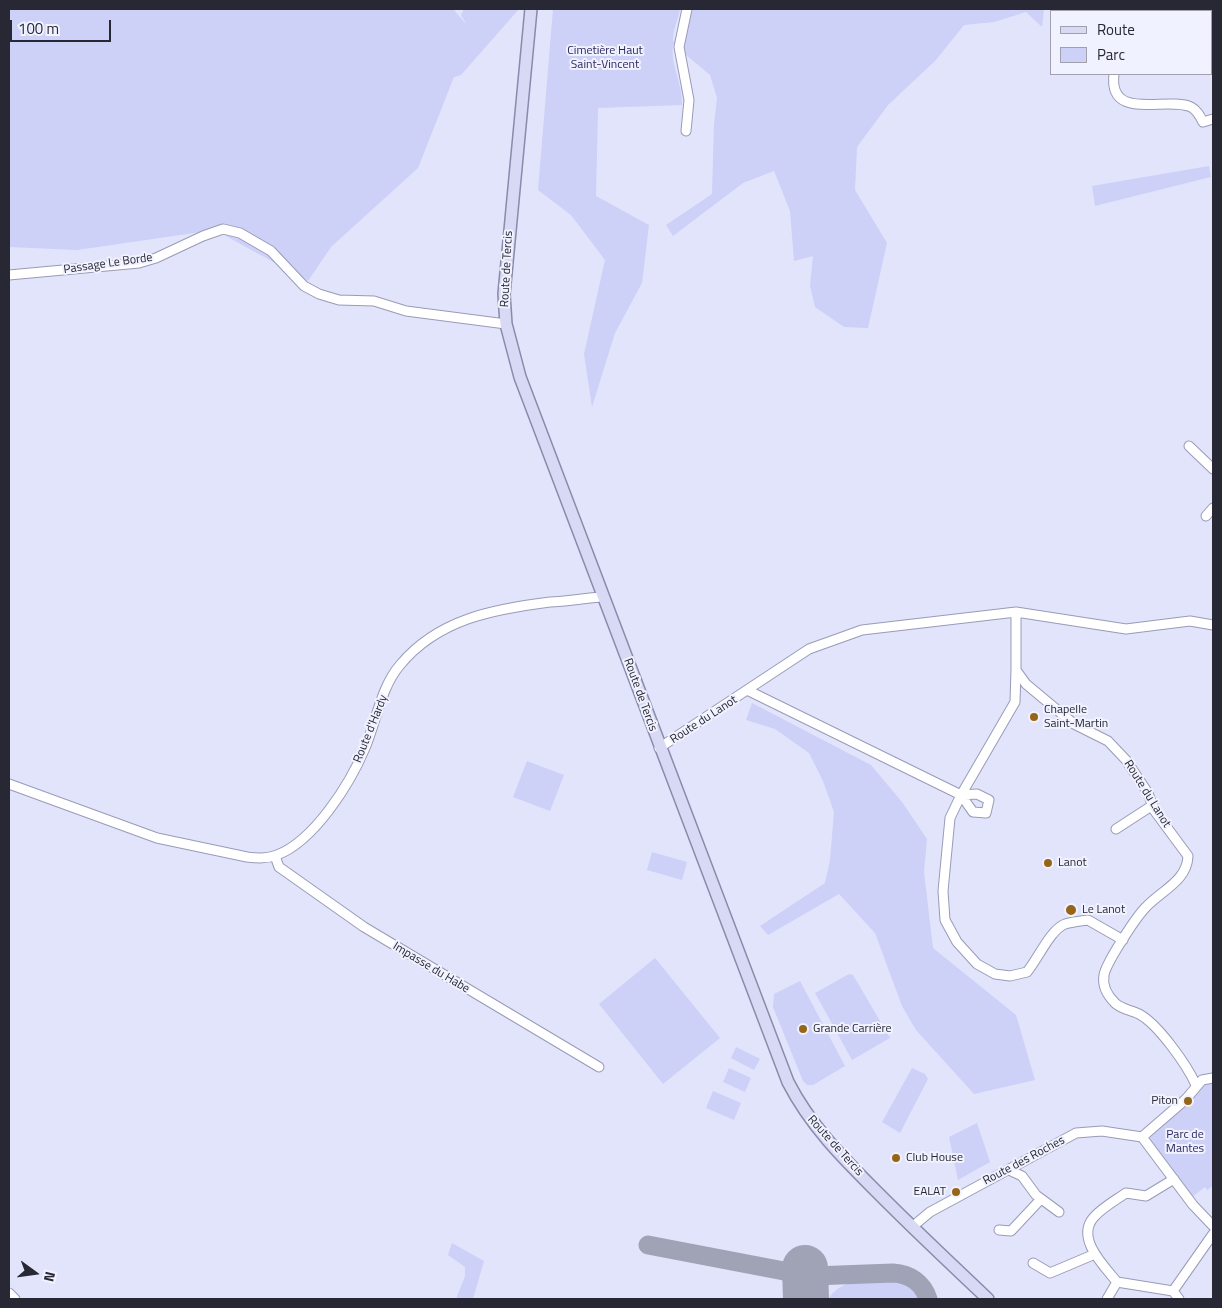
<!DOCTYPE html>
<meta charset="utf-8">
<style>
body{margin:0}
#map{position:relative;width:1222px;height:1308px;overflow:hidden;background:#e2e4fc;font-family:"Titillium Web",sans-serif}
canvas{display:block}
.frame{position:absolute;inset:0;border:10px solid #272833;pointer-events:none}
.legend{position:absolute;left:1050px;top:10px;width:162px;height:65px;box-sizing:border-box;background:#f1f2ff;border:1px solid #a0a1ad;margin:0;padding:6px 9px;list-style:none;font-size:15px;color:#272833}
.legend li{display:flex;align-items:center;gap:10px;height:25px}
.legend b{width:25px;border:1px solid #a0a1ad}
.north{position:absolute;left:10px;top:1248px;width:50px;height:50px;-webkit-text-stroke:4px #f1f2ff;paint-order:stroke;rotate:104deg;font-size:14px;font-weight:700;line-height:20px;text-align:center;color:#272833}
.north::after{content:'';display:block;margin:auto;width:18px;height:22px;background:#272833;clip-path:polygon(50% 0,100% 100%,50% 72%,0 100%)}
.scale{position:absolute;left:10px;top:20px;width:101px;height:22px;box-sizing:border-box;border:2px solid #272833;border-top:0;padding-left:6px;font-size:15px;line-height:18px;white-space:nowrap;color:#272833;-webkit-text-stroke:4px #f1f2ff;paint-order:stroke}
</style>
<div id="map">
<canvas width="1222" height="1308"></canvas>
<div class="frame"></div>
<ul class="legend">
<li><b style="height:6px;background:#d8d9f4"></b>Route</li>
<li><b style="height:14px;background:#cdd0f7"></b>Parc</li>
</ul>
<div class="north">N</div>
<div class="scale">100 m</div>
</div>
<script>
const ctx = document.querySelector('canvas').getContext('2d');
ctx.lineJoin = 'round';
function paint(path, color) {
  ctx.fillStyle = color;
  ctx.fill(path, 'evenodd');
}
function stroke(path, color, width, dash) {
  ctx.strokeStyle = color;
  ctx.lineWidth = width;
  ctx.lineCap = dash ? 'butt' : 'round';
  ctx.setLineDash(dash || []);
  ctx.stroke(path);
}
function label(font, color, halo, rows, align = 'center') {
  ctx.font = font + ' "Titillium Web",sans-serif';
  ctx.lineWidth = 4;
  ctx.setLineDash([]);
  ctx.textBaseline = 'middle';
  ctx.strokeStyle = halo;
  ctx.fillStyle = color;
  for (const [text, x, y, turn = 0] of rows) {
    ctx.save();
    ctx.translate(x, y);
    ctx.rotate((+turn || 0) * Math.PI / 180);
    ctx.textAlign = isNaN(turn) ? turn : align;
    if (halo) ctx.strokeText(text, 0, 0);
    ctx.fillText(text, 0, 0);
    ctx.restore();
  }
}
const green = new Path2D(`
 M9 9H453L467 25 461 15 464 9H519L461 75 454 77 418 168 331 247 308 281 215 230 77 250 9 247Z
 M553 9H680C678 21 672 30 673 43L685 20 687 9H1044L1042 27 1026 12 994 22 964 25 936 60 888 105 857 147 855 190 887 243 868 328 844 327 815 307 810 286 813 256 794 261 790 211 774 171 743 183 673 236 666 225 712 194 714 124 717 98 710 75 673 44C670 65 683 84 682 105L598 108 596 196 649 225 642 283 615 333 592 407 584 354 605 260 571 215 538 190Z
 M1209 166 1211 177 1095 206 1092 186Z
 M752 703 871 765 902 802 927 839 924 872 933 948 1016 1015 1035 1080 974 1094 916 1030 902 1006 875 933 839 894 768 935 760 926 825 883 830 860 834 812 823 781 809 753 775 729 746 720Z
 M527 761 564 775 550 811 513 797Z
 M652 852 687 862 682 880 647 870Z
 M655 958 720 1038 663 1084 599 1004Z
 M849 974 853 975 890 1038 852 1060 815 993Z
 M800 981 845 1066 813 1085H807L803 1081 773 1007 774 994Z
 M736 1047 760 1059 754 1070 731 1058Z
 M729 1068 751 1078 745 1092 723 1082Z
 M912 1068 925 1074 928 1079 900 1133 882 1122Z
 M1213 1080V1186L1207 1190 1205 1187 1192 1197 1149 1140 1155 1131 1200 1084Z
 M713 1091 741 1103 734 1120 706 1108Z
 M977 1123 990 1162 958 1180 949 1137Z
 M452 1243 484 1261 473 1299H456L465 1276V1267L448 1255Z
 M895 1280C907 1281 916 1288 920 1299H828C843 1276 871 1281 895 1280Z`);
const taxiway = new Path2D(`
 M648 1245 784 1271
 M807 1299 808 1282 813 1276 893 1273C910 1274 923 1283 928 1299`);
const runway = new Path2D(`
 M805 1268 806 1299`);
const minor = new Path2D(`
 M1113 9V11
 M1187 11 1189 9
 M1114 74C1108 122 1166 96 1191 107 1197 110 1200 116 1203 122L1213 119
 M686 131 689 100 679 47 687 9
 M9 275 139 263 156 258 203 236 223 229 240 233 271 251 304 286 319 294 339 300 374 301 406 311 506 324
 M1189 446 1213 469
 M1206 516 1213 508
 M1016 612V670L1026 684 1074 724 1108 741 1126 760 1148 793 1154 810 1188 856C1187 881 1162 890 1146 907 1136 917 1106 963 1104 975 1102 986 1108 996 1115 1003 1121 1009 1131 1010 1139 1014 1158 1024 1187 1065 1196 1085
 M749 691 961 795 950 818 943 891 945 920 957 942 977 964 995 974 1010 976 1027 972C1038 959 1050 930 1065 924 1072 922 1081 921 1088 920L1123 940
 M659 748 809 649 862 630 1016 612 1126 629 1190 621 1213 625
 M9 784 157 838 247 857C257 858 267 859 277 855 314 841 350 784 365 748 376 722 381 687 400 665 438 619 494 609 550 602 568 601 586 598 603 597
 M961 795 977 794 989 800 986 813 973 812 961 795 1015 702 1016 670
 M1116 829 1153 805
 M275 856 279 867 364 927 599 1067
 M1142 1137 1193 1205 1213 1226
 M1142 1137 1186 1099 1202 1080 1213 1078
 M1009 1170 1022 1176 1036 1195 1059 1212
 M1174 1179 1146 1196 1126 1193C1116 1200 1103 1207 1094 1217 1075 1238 1104 1266 1117 1282L1173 1291 1179 1299
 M912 1227 930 1212 1076 1133 1102 1131 1142 1137
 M999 1230 1011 1231 1041 1199
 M1033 1263 1050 1273 1095 1254
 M1173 1291 1213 1234
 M9 1293 15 1299
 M1107 1299 1117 1282`);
const major = new Path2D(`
 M531 9 504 294 506 324 520 377 788 1082C812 1129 848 1163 884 1199 918 1233 953 1266 988 1299`);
const markers = [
 [1034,717,5,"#966517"],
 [1048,863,5,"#966517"],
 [1071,910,6,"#966517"],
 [803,1029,5,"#966517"],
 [1188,1101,5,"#966517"],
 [896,1158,5,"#966517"],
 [956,1192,5,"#966517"]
];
const parkNames = [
 ["Cimetière Haut",605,51],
 ["Saint-Vincent",605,65],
 ["Parc de",1185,1135],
 ["Mantes",1185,1149]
];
const streetNames = [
 ["Passage Le Borde",108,264,-8],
 ["Route de Tercis",507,269,-87],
 ["Route de Tercis",640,695,70],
 ["Route du Lanot",704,720,-33],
 ["Route d'Hardy",371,729,-68],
 ["Route du Lanot",1147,794,58],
 ["Impasse du Habe",431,968,31],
 ["Route de Tercis",835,1146,48],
 ["Route des Roches",1024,1161,-28]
];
const poiNames = [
 ["Chapelle",1044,710],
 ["Saint-Martin",1044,724],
 ["Lanot",1058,863],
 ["Le Lanot",1082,910],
 ["Grande Carrière",813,1029],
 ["Piton",1178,1101,"right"],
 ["Club House",906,1158],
 ["EALAT",946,1192,"right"]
];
paint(green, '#cdd0f7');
stroke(taxiway, '#a0a2b5', 19);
stroke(runway, '#a0a2b5', 46);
stroke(minor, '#999bb7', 11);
stroke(major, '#898bab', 14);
stroke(minor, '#fff', 9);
stroke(major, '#d8d9f4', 11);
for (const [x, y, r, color] of markers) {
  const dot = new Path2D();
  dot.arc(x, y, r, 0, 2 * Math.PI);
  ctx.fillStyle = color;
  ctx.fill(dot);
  stroke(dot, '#f1f2ff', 2);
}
label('12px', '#2a265d', '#f1f2ff', parkNames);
label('12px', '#272833', '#f1f2ff', streetNames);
label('12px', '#272833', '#f1f2ff', poiNames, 'left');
</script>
